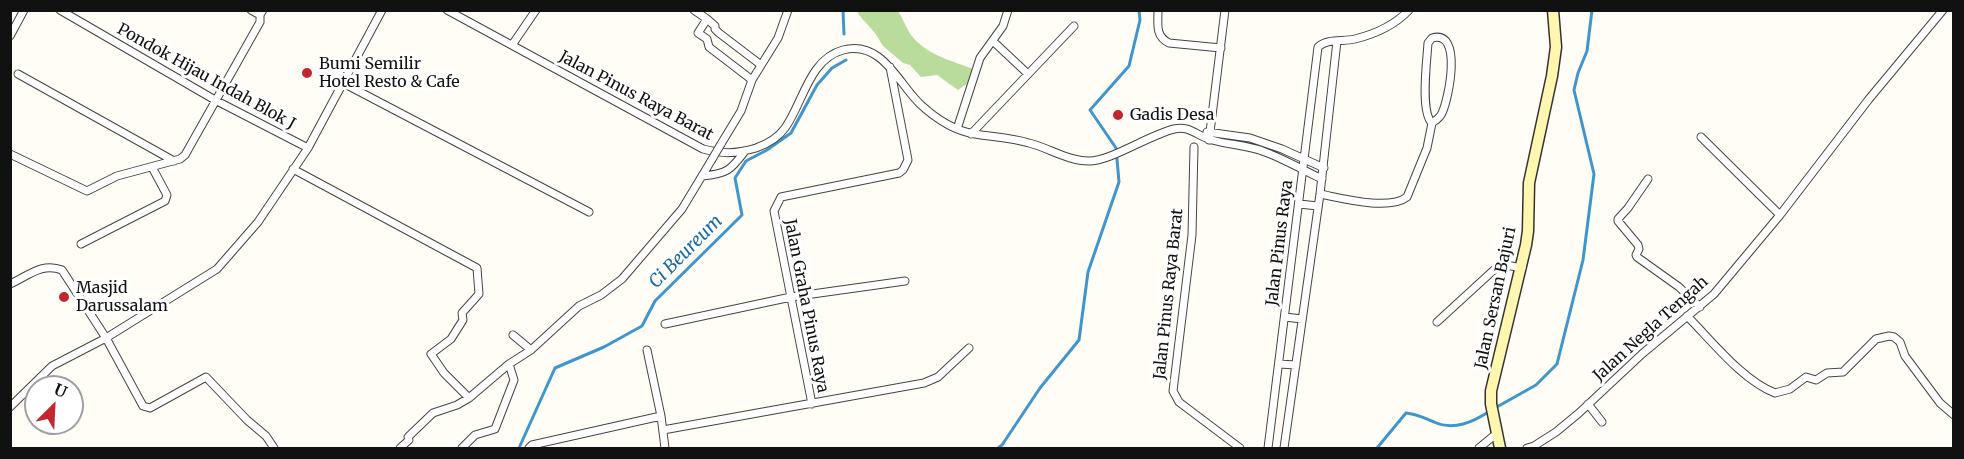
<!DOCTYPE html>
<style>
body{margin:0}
#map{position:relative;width:1964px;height:459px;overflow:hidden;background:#fffdf5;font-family:Merriweather,serif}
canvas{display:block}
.frame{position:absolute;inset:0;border:12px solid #111;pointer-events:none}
.north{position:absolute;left:24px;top:375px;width:60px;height:60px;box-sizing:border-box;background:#fff;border:2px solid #a0a0a0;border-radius:50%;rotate:24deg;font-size:16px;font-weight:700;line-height:24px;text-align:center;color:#111}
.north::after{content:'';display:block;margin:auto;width:21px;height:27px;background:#c4262e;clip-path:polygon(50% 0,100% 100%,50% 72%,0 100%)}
</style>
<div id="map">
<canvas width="1964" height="459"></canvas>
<div class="frame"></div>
<div class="north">U</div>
</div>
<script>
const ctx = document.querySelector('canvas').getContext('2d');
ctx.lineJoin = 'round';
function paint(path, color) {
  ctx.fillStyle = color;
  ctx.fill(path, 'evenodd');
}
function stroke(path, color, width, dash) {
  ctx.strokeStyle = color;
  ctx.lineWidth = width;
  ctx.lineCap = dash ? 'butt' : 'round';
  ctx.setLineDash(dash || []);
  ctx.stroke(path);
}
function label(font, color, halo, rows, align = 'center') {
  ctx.font = font + ' Merriweather,serif';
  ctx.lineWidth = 6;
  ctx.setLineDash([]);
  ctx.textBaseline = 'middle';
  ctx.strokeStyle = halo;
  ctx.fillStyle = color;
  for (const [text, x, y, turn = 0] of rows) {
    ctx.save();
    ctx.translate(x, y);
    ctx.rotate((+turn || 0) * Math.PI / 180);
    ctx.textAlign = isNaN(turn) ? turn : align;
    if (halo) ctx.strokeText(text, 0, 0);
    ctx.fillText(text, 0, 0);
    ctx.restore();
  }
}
const forest = new Path2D(`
 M857 11H898C902 17 905 25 909 32 923 54 950 60 973 69L976 77 958 90 937 75 921 77 910 65 903 63 883 46 875 33 859 15Z`);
const stream = new Path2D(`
 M843 10 844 34
 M1495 408 1536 385 1557 364 1583 260 1594 174 1574 90 1578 73 1587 51 1592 10
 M519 448 555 368 604 347 642 326 655 301 742 215 735 178 746 161 767 150 791 133 817 85 832 68 846 60
 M998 448 1002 445 1040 388 1079 340 1088 272 1119 182 1116 148 1090 110 1129 66 1140 20 1139 10
 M1377 448 1406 413C1417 414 1424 418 1434 422 1454 431 1473 422 1490 411`);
const street = new Path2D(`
 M60 10 215 100 308 148
 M251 10 260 15
 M447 10 703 149C723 154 735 154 756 148 767 144 778 138 785 128 803 103 809 59 843 50 882 40 898 83 920 104 935 118 955 131 975 134 993 137 1012 138 1029 143 1049 148 1068 161 1089 161 1111 161 1149 135 1174 129 1190 125 1198 137 1212 140 1229 145 1248 145 1265 152 1284 159 1303 170 1322 179
 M694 10 707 19 698 33 707 39 709 47 752 80
 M1158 10C1158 24 1155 36 1169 43L1221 48
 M707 19 715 26V29L719 33 761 65
 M10 36 24 10
 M996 44 1028 74
 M512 45 536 10
 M18 74 174 161
 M343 83 589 212
 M957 129 980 58 1003 26 1008 10
 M1207 132 1250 138 1282 149 1324 168
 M971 134 1074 26
 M1701 137 1780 215
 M1209 140 1225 10
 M721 144 741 111 752 80 778 38 788 10
 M1194 147 1192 235 1173 391 1179 402 1240 448
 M10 154 87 191 117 176 180 159 185 155 260 22V15L263 10
 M293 169 477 268 479 294 462 313 463 320 451 339 431 354 444 373 469 398
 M702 176C727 174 731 170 745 151
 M1648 179 1628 208 1618 219V221L1638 245 1639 249 1636 255 1637 257 1679 287 1700 307
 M1320 194C1341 198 1389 211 1407 197L1427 148 1432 123C1420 112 1427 60 1428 43L1432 38C1463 29 1449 98 1442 113 1440 118 1436 120 1432 123
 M1299 204 1318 206
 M81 244 165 201 167 195 152 167
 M10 284C28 276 42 262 62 270L106 338 143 406 150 408 206 377 247 420 266 436 274 448
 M1687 316C1712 341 1742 380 1775 393L1790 389 1806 377 1816 380 1827 373 1843 372 1876 339 1889 336 1894 337 1900 342 1905 356 1940 403 1954 415
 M1285 317 1302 319
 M1437 322 1496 268 1506 265 1522 268
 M665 324 791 297 905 281
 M513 335 531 350
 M647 350 661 416 665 448
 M1279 364 1296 365
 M812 404 774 211 781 197 899 173 903 170 908 160 890 67
 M1588 404 1602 422
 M10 407 52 366 106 338 217 269 258 222 308 148 382 10
 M663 430 924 383 938 377 969 348
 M400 448 409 440 408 437 433 413 457 405 469 398 509 364 531 350 579 306 601 295 622 279 682 209 711 161
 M462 448 475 435 495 429 514 380 509 364
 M529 448 532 445 661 416
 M1268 448 1318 47C1328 38 1343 42 1355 39 1375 34 1395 25 1409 10
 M1284 448 1320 194 1337 41
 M1479 448 1496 434
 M1527 448 1534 446 1556 432 1579 413 1642 354 1714 294 1780 215 1869 99 1943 10`);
const secondary = new Path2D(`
 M1500 448 1491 404V391L1526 245 1528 231 1529 183 1552 76 1556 47 1553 10`);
const streetBridge = new Path2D(`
 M711 161 721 144`);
const markers = [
 [307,73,6,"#c4262e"],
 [1118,115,6,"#c4262e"],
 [64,297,6,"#c4262e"]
];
const poiNames = [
 ["Bumi Semilir",319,64],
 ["Hotel Resto & Cafe",319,82],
 ["Gadis Desa",1130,115],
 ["Masjid",76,288],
 ["Darussalam",76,306]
];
const streetNames = [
 ["Pondok Hijau Indah Blok J",206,77,29],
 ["Jalan Pinus Raya Barat",636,96,28],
 ["Jalan Pinus Raya",1280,243,-83],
 ["Jalan Pinus Raya Barat",1169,294,-84],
 ["Jalan Sersan Bajuri",1496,298,-78],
 ["Jalan Graha Pinus Raya",806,306,79],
 ["Jalan Negla Tengah",1651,329,-42]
];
const waterNames = [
 ["Ci Beureum",686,252,-45]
];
paint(forest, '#b9dc9c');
stroke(stream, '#3f96cf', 3);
stroke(street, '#444', 9);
stroke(secondary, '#333', 13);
stroke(street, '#fff', 7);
stroke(secondary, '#fff6b0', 10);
stroke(streetBridge, '#444', 9, []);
stroke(streetBridge, '#fff', 7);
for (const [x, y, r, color] of markers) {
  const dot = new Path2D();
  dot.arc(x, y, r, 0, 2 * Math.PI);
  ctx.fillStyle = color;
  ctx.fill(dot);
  stroke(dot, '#fff', 2);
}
label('16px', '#111', '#fff', poiNames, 'left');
label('16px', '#111', '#fff', streetNames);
label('italic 18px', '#1768a6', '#fff', waterNames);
</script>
